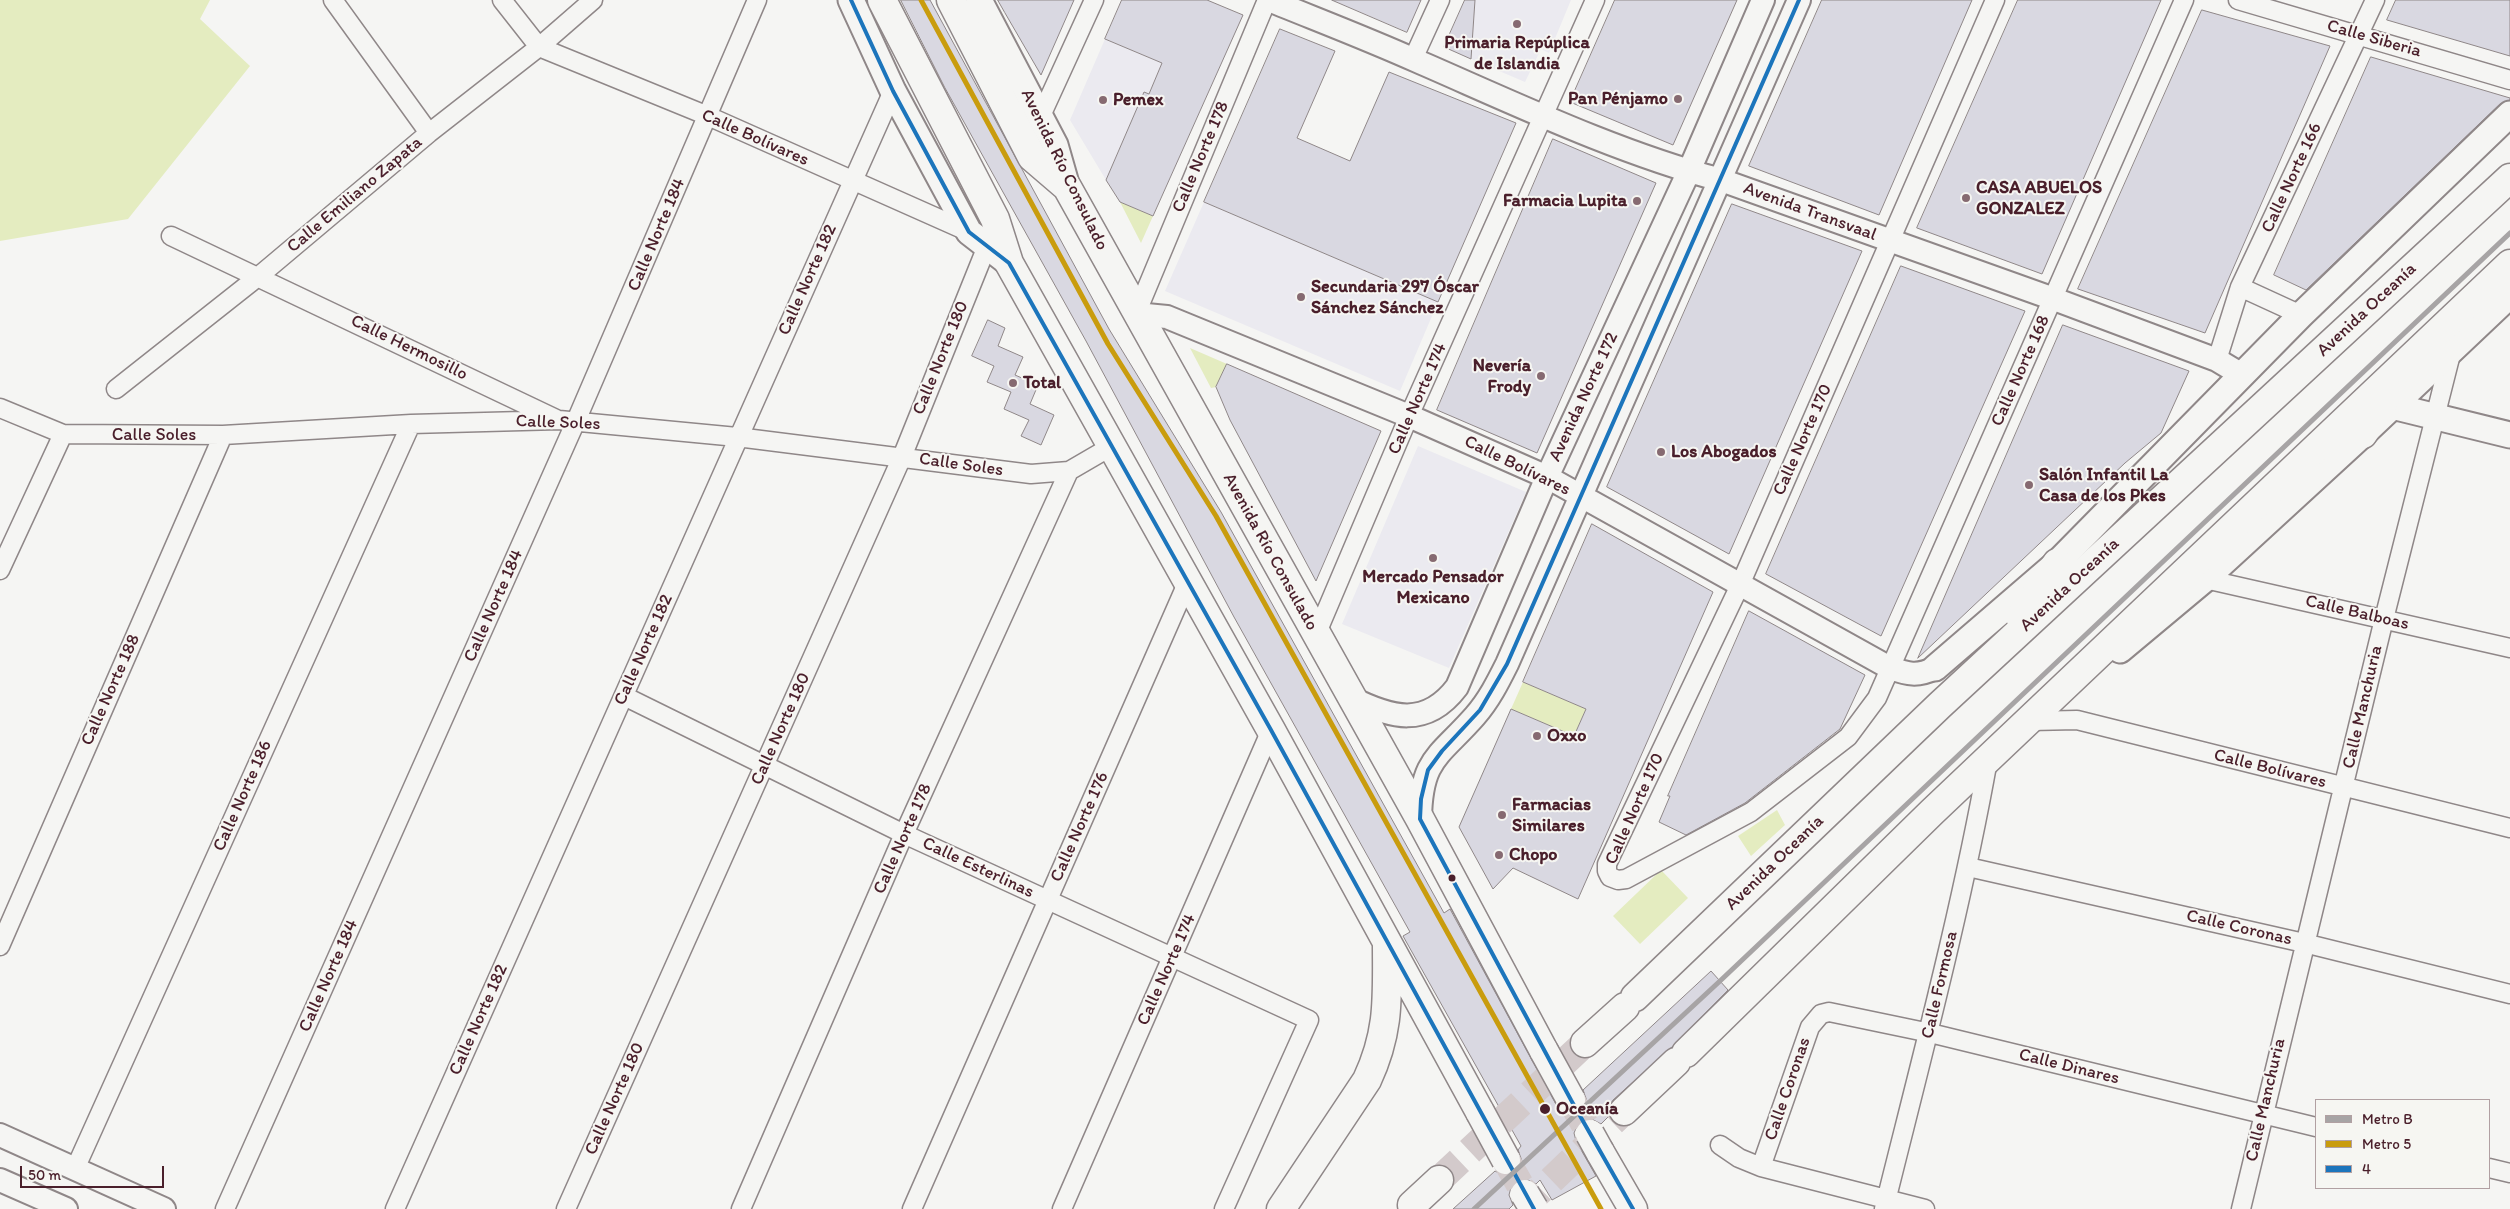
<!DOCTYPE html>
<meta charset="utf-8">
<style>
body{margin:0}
#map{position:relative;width:2510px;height:1209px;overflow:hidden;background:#f5f5f3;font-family:Itim,sans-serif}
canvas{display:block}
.legend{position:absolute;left:2315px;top:1099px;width:175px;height:90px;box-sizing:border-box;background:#f6f6f2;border:1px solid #b1a0a2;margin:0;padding:6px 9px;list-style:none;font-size:15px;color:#4a1f2b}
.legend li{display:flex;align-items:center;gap:10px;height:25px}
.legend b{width:25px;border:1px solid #b1a0a2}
.scale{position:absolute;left:20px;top:1166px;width:144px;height:22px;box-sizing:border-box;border:2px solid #4a1f2b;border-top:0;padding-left:6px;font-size:15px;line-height:18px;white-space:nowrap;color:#4a1f2b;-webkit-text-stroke:4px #f6f6f2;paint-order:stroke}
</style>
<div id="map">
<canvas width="2510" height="1209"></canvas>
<ul class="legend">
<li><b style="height:6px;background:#a7a4a5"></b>Metro B</li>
<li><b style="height:6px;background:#c99c0d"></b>Metro 5</li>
<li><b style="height:6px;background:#1c75bc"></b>4</li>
</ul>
<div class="scale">50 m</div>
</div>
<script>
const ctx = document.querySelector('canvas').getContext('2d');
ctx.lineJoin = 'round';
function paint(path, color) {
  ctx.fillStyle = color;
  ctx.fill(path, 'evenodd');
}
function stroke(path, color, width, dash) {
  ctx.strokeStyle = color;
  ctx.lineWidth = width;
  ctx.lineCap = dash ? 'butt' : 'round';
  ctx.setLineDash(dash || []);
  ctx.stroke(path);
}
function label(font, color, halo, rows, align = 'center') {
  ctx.font = font + ' Itim,sans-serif';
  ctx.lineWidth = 4;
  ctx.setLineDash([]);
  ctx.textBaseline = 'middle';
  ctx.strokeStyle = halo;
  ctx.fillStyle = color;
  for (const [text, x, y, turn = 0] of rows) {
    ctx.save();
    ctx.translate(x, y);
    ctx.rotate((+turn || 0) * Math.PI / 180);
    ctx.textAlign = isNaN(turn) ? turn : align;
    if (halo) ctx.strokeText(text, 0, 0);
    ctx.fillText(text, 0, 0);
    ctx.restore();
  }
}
const built = new Path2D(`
 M1475 0H1571L1549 53 1541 49 1525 82 1471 59Z
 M1105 39 1162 63 1149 94 1144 92 1106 180 1070 120Z
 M1204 202 1438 302 1400 391 1165 291Z
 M1418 446 1526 492 1449 668 1342 624Z`);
const green = new Path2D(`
 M0 0H210L200 19 250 66 128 219 0 241Z
 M1120 202 1153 216 1141 243Z
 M1190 348 1227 364 1216 387 1211 388Z
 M1523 682 1586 709 1574 736 1511 709Z
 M1777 810 1785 825 1751 856 1738 836Z
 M1661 870 1688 898 1640 944 1613 916Z`);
const building = new Path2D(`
 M901 0H930L1109 329 1221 512 1444 913 1450 909 1558 1108 1563 1114 1570 1116 1579 1113 1585 1108 1587 1101 1583 1090 1711 971 1728 990 1672 1047 1613 1100 1609 1107V1116L1601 1124 1590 1118 1583 1120 1577 1126 1574 1133 1576 1141 1596 1176 1552 1200 1540 1180 1536 1184 1524 1178 1517 1181 1511 1187 1509 1195 1513 1205 1509 1209H1453L1495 1171 1505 1176 1514 1173 1519 1169 1522 1161 1518 1150 1521 1146 1403 936 1410 932 1234 617 1086 341 945 88Z
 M998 0H1074L1041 75 1005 13Z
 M1122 0H1207L1243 15 1153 216 1120 202 1106 180 1144 92 1149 94 1162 63 1105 39Z
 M1332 0H1421L1407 32Z
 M1465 0H1475L1471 59 1444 47Z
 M1615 0H1737L1673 145 1570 102Z
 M1822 0H1972L1879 215 1749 166Z
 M2018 0H2161L2042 274 1917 228Z
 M2396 0H2510V56L2387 20Z
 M2202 10 2330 46 2205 333 2078 289Z
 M1280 29 1335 51 1297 138 1350 161 1389 72 1516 123 1438 302 1204 202Z
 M2371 57 2510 98V100L2500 104 2306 290 2274 275Z
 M1553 139 1656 183 1537 453 1437 410Z
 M1732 204 1862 251 1729 554 1607 487Z
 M1901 266 2025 311 1881 636 1766 574Z
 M988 320 1005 328 998 346 1023 357 1015 375 1038 385 1030 404 1054 415 1041 445 1021 436 1029 420 1004 409 1011 392 987 382 994 366 972 356Z
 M2063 325 2189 371 2161 433 2125 463 1918 658Z
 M1227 364 1381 431 1316 581 1230 420 1216 387Z
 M1592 524 1713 592 1578 899 1513 868 1493 889 1459 827 1511 709 1574 736 1586 709 1523 682Z
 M1749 611 1865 675 1840 729 1745 803 1686 835 1659 822 1670 796H1668Z`);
const trunkTunnel = new Path2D(`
 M1439 1180 1585 1043
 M1521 1209 1624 1111`);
const motorwayTunnel = new Path2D(`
 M1571 1100 1590 1134
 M1506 1160 1525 1194`);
const minor = new Path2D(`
 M333 0 429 133
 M502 0 539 47 708 116 969 232
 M1995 0 1740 585 1607 864V871L1610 877 1618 880 1626 879 1751 812 1848 737 1877 698 2184 0
 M2238 0 2510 80
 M1413 59 1440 0
 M1040 118 1094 0
 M171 236 556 419
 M2240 287 2301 315
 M1136 314 1267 0
 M2217 360 2240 287 2375 0
 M116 389 259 276 429 133 539 47 593 0
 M0 408 63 434 223 435 411 424 559 420 737 437 1031 474 1069 471 1112 446
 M0 570 63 434
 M2205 579 2510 648
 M1316 635 1409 416 1595 0
 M624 696 904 834 1309 1020 1224 1209
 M2030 721 2077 720 2510 828
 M1968 867 2304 943 2510 994
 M0 946 223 435
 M1720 1145 1739 1158 1761 1167 1925 1209
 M1761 1167 1810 1027 1821 1014 1829 1012 1930 1033 2316 1127
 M2489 1168 2510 1173
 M75 1169 411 424
 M225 1209 576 421 757 0
 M395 1209 893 91
 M566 1209 902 457 987 246
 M741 1209 904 834 1069 471
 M912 1209 1188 581
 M1062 1209 1271 730
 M1884 1209C1921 1060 1961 911 1988 760
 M2241 1209 2384 619 2452 350`);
const tertiary = new Path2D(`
 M1269 0C1318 20 1368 39 1417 61 1516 104 1616 152 1721 180L2054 299 2217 360 2242 375
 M1136 314 1167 317 1409 416 1547 477 1890 668C1908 674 1917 677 1935 668
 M1351 698C1391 718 1426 728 1457 687L1547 477 1689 171 1763 0
 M1420 819C1421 758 1439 757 1475 716 1489 700 1498 682 1507 664L1799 0
 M0 1135 164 1209
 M0 1180 66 1209`);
const secondary = new Path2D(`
 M851 0 893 91 969 232 1009 263
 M979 0 1055 145 1067 187
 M2392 406 2510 435
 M2120 650 2205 579 2363 434 2510 295
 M1935 668 2057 563 2301 315 2510 114`);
const trunk = new Path2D(`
 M2363 434 2387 396
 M2020 617 2057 563
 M1635 997 1940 705 2510 178
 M1585 1043 1625 1007
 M1686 1053 1932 812 2510 264
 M1624 1111 1676 1062
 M1412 1205 1439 1180`);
const motorway = new Path2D(`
 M882 0 995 219 1009 263 1271 730 1480 1112
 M951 0 1032 157 1067 187 1420 819 1544 1051
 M1600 1152 1633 1209
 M1281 1209 1367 1080C1390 1031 1387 997 1387 944`);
const motorwayBridge = new Path2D(`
 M1544 1051 1571 1100
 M1480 1112 1506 1160
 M1590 1134 1600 1152
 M1525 1194 1534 1209`);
const bus1 = new Path2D(`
 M851 0 893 91 969 232 1009 263 1271 730 1534 1209
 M1633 1209 1571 1100 1420 819 1421 799 1428 770 1442 751 1480 710 1507 664 1799 0`);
const metro1 = new Path2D(`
 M1474 1209 1720 981 2510 233`);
const metro2 = new Path2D(`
 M921 0 1108 344 1216 516 1601 1209`);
const markers = [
 [1517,24,5,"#866a71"],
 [1678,99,5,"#866a71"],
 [1103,100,5,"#866a71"],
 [1966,198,5,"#866a71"],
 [1637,201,5,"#866a71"],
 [1301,297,5,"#866a71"],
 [1541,376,5,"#866a71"],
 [1013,383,5,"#866a71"],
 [1661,452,5,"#866a71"],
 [2029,485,5,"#866a71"],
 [1433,558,5,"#866a71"],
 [1537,736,5,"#866a71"],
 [1502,815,5,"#866a71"],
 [1499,855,5,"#866a71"],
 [1452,878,4.5,"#4a1f2b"],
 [1545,1109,6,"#4a1f2b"]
];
const streetNames = [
 ["Calle Siberia",2374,39,16],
 ["Calle Bolívares",755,138,24],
 ["Calle Norte 178",1201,157,-67],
 ["Avenida Río Consulado",1064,170,64],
 ["Calle Norte 166",2292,178,-65],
 ["Calle Emiliano Zapata",355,195,-40],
 ["Avenida Transvaal",1810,212,20],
 ["Calle Norte 184",657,235,-67],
 ["Calle Norte 182",808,280,-66],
 ["Avenida Oceanía",2367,310,-43],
 ["Calle Hermosillo",409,348,26],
 ["Calle Norte 180",941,358,-68],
 ["Calle Norte 168",2021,371,-66],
 ["Avenida Norte 172",1584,397,-65],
 ["Calle Norte 174",1418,399,-66],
 ["Calle Soles",558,423,2],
 ["Calle Soles",154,435],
 ["Calle Norte 170",1803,440,-66],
 ["Calle Soles",961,465,8],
 ["Calle Bolívares",1517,466,26],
 ["Avenida Río Consulado",1270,552,61],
 ["Avenida Oceanía",2070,585,-43],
 ["Calle Norte 184",494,606,-66],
 ["Calle Balboas",2357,613,13],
 ["Calle Norte 182",644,650,-66],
 ["Calle Norte 188",111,690,-66],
 ["Calle Manchuria",2363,707,-77],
 ["Calle Norte 180",781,729,-66],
 ["Calle Bolívares",2270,769,14],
 ["Calle Norte 186",243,796,-66],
 ["Calle Norte 170",1635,809,-66],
 ["Calle Norte 176",1080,827,-66],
 ["Calle Norte 178",903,839,-66],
 ["Avenida Oceanía",1775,863,-44],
 ["Calle Esterlinas",978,868,25],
 ["Calle Coronas",2239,928,13],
 ["Calle Norte 174",1167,970,-66],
 ["Calle Norte 184",329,976,-66],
 ["Calle Formosa",1940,985,-77],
 ["Calle Norte 182",479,1020,-66],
 ["Calle Dinares",2069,1067,14],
 ["Calle Coronas",1788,1089,-71],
 ["Calle Norte 180",615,1099,-66],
 ["Calle Manchuria",2266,1100,-77]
];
const poiNames = [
 ["Primaria Repúplica",1517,43,"center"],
 ["de Islandia",1517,64,"center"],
 ["Pan Pénjamo",1668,99,"right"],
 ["Pemex",1113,100],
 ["CASA ABUELOS",1976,188],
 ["GONZALEZ",1976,209],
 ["Farmacia Lupita",1627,201,"right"],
 ["Secundaria 297 Óscar",1311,287],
 ["Sánchez Sánchez",1311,308],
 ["Nevería",1531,366,"right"],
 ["Frody",1531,387,"right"],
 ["Total",1023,383],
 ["Los Abogados",1671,452],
 ["Salón Infantil La",2039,475],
 ["Casa de los Pkes",2039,496],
 ["Mercado Pensador",1433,577,"center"],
 ["Mexicano",1433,598,"center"],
 ["Oxxo",1547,736],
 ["Farmacias",1512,805],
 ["Similares",1512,826],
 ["Chopo",1509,855]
];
const stopNames = [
 ["Oceanía",1556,1109]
];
paint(built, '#ebeaf0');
paint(green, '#e4ecc0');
paint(building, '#d9d8e1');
stroke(building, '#8f8788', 1);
stroke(trunkTunnel, '#d3cacb', 28, [28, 14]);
stroke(motorwayTunnel, '#d3cacb', 28, [28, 14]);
stroke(minor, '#8f8788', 21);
stroke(tertiary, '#8f8788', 26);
stroke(secondary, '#8f8788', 29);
stroke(trunk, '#8f8788', 31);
stroke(motorway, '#8f8788', 31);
stroke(minor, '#f5f5f3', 18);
stroke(tertiary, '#f5f5f3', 22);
stroke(secondary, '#f5f5f3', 25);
stroke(trunk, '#f5f5f3', 28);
stroke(motorway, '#f5f5f3', 28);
stroke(motorwayBridge, '#8f8788', 31, []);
stroke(motorwayBridge, '#f5f5f3', 28);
stroke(bus1, '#1c75bc', 4);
stroke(metro1, '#a7a4a5', 5);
stroke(metro2, '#c99c0d', 5);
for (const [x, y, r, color] of markers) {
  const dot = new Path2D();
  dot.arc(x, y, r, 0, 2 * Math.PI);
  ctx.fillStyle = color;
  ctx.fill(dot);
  stroke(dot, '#f6f6f2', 2);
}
label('18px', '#4a1f2b', '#f6f6f2', streetNames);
label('bold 18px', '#4a1f2b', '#f6f6f2', poiNames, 'left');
label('bold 18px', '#4a1f2b', '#f6f6f2', stopNames, 'left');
</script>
